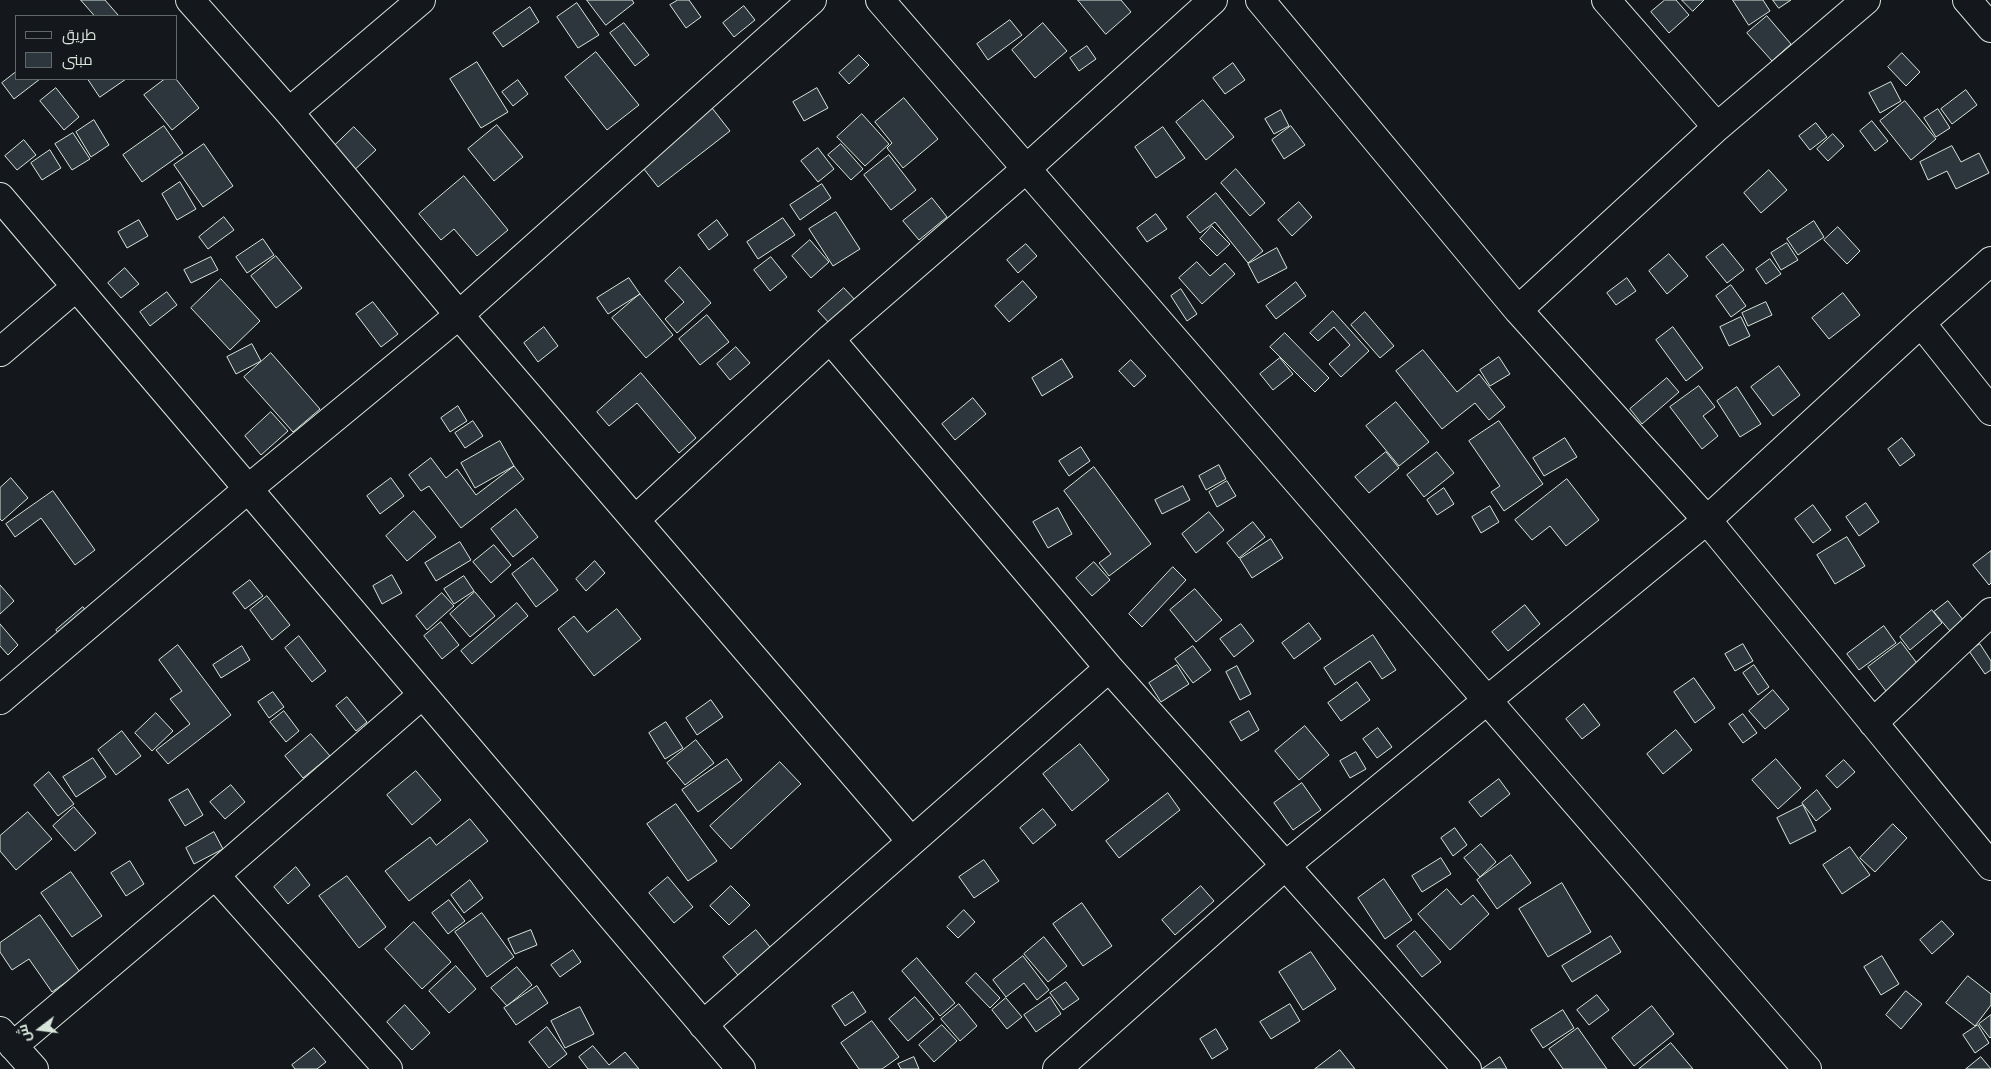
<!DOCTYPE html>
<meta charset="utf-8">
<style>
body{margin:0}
#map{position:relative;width:1991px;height:1069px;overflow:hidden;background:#14181c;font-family:Overpass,Cairo,sans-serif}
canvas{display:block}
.legend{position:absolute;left:15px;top:15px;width:162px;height:65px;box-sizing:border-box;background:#14181c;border:1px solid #626a69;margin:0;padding:6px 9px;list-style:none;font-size:15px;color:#d8e6dc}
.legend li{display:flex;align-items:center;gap:10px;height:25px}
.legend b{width:25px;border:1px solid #626a69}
.north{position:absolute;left:15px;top:1004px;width:50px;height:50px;-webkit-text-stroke:4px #14181c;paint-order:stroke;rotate:255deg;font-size:14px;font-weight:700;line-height:20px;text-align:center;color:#d8e6dc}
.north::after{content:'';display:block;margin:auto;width:18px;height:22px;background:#d8e6dc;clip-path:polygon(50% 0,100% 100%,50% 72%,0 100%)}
</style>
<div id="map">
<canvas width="1991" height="1069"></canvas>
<ul class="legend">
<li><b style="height:6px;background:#14181c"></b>طريق</li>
<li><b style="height:14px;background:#2c363c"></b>مبنى</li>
</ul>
<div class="north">ش</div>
</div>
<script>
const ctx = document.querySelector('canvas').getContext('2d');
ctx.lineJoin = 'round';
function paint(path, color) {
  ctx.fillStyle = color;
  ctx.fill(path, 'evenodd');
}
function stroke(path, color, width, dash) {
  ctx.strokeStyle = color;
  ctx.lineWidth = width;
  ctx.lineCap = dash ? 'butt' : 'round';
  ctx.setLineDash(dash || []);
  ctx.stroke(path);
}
const building = new Path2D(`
 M81 0H105L118 15 116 16H95Z
 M587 0H632L634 3 606 25Z
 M678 0H689L701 17 686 28 670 5Z
 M1078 0H1121L1131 12 1106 34Z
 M1665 0H1676L1689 15 1669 33 1651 12Z
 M1682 0H1704L1693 11Z
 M1733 0H1763L1770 11 1749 25Z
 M1773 0H1791L1779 8Z
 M577 3 599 35 578 48 557 17Z
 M744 6 755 20 734 37 723 23Z
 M530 7 539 22 503 47 493 33Z
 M1767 16 1791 44 1772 61 1747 33Z
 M1010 20 1022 35 988 60 977 44Z
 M624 23 649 55 635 66 610 33Z
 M1043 23 1067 51 1035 78 1012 50Z
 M1087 46 1096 59 1079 71 1070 58Z
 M596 52 639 105 607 130 565 77Z
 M1902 53 1920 72 1906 86 1888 67Z
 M859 55 869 65 849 84 839 73Z
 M477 62 508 112 481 128 450 79Z
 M1233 63 1245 80 1225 94 1213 78Z
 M16 72V79H40L14 99 2 83Z
 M88 79H126L100 97Z
 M165 79H176L199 108 172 130 144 95Z
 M518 80 528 94 513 106 502 92Z
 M1891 82 1901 101 1880 113 1869 93Z
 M56 88 79 117 64 130 40 101Z
 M817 88 828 108 804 121 793 102Z
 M1966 90 1977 105 1952 124 1941 109Z
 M904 98 938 139 903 168 887 148 892 143 875 122Z
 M705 99 730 131 658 187 633 155Z
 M1203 100 1234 137 1206 160 1176 122Z
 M1905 101 1936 139 1911 160 1880 121Z
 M1938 109 1950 128 1936 137 1924 118Z
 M1281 110 1289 126 1274 134 1265 119Z
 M862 114 889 144 865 166 837 137Z
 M94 120 109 145 91 157 76 132Z
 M1872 121 1888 141 1875 151 1860 131Z
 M1816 123 1827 137 1810 150 1799 136Z
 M497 125 523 157 494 181 468 149Z
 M164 126 183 153 142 182 123 155Z
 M1291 126 1305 145 1284 159 1272 140Z
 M354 127 376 150 351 173 329 151Z
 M1163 127 1185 158 1156 178 1135 147Z
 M73 133 90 159 72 170 55 144Z
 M1833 134 1844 146 1828 161 1817 149Z
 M24 140 36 155 17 170 5 156Z
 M204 144 233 186 203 207 174 165Z
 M841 144 863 169 851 180 828 155Z
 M1952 146 1961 162 1979 153 1989 173 1956 189 1947 171 1928 180 1920 162Z
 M818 148 834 169 818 182 801 161Z
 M50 150 61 168 42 180 31 163Z
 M889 155 916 190 891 210 864 175Z
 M1236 169 1265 203 1250 216 1221 183Z
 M1769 170 1787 190 1761 213 1744 193Z
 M464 176 508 230 477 256 454 229 441 240 419 214Z
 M180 182 196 209 177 220 162 194Z
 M822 184 831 198 800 220 790 205Z
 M1216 193 1263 251 1248 263 1215 222 1200 233 1187 217Z
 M932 198 947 217 919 240 903 221Z
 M1299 202 1312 217 1292 236 1278 220Z
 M836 212 860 249 833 266 809 229Z
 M1156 214 1167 229 1147 242 1137 228Z
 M224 217 234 230 208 249 199 237Z
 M783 218 795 235 758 259 747 242Z
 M139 220 148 236 127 248 118 232Z
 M717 220 728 235 709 250 698 235Z
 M1814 221 1824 237 1798 255 1787 239Z
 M1212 226 1230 244 1217 256 1200 239Z
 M1838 227 1860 251 1847 264 1824 240Z
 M263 239 274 255 247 273 236 257Z
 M810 240 829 262 811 278 792 256Z
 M1787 243 1798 260 1781 270 1771 253Z
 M1026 244 1037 256 1018 273 1007 260Z
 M1723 244 1744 270 1727 283 1706 257Z
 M1277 248 1287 268 1258 283 1248 264Z
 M1669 254 1688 276 1667 294 1649 271Z
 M276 256 302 288 276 308 251 276Z
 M211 257 218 270 191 283 184 270Z
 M771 257 787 277 770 291 754 270Z
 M1770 259 1781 274 1766 284 1756 269Z
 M1197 262 1210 276 1225 263 1235 274 1202 304 1179 278Z
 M680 267 711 303 677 333 665 319 684 302 665 281Z
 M125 268 139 284 121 298 108 283Z
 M629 278 640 294 608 314 597 298Z
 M1627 278 1636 291 1616 305 1607 293Z
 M221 279 260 321 230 350 191 308Z
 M1023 281 1037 297 1009 322 995 306Z
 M1296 282 1306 296 1276 319 1266 306Z
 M1731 285 1746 306 1731 317 1716 296Z
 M844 288 856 301 830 324 818 311Z
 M1181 289 1197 314 1187 321 1171 296Z
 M167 292 177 305 150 326 140 312Z
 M1843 293 1860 315 1829 339 1812 318Z
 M640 294 673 335 646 358 612 318Z
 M373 302 398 334 381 347 356 314Z
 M1766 302 1772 315 1748 326 1742 313Z
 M1333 311 1369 351 1341 377 1329 364 1350 345 1334 327 1318 341 1310 333Z
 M1365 312 1394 346 1380 358 1351 325Z
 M707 315 729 342 700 365 679 339Z
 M1741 317 1750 336 1729 346 1720 327Z
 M544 327 558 346 538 362 524 343Z
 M1673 327 1703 368 1686 381 1656 340Z
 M1285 333 1329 378 1315 392 1270 347Z
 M252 344 261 361 236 374 227 357Z
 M736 347 750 363 730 380 717 364Z
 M1423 350 1457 392 1479 374 1505 407 1489 420 1475 403 1442 429 1396 371Z
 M271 353 320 409 293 432 244 377Z
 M1499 357 1510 374 1490 386 1480 370Z
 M1280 358 1293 374 1273 390 1260 374Z
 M1062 359 1073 377 1042 396 1032 378Z
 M1131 360 1146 376 1134 387 1119 371Z
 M1779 366 1800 395 1773 416 1751 387Z
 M641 373 696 438 679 453 637 403 609 426 597 412Z
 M1667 378 1679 392 1642 424 1630 409Z
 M1699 386 1715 407 1703 416 1718 436 1702 449 1670 407Z
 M1737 387 1761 424 1740 437 1717 401Z
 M973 398 986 414 955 440 942 424Z
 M1396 402 1429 442 1399 466 1366 426Z
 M458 406 467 421 450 432 441 418Z
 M271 412 288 431 261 455 245 436Z
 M473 421 483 436 465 448 455 433Z
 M1499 421 1543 484 1504 511 1491 492 1500 486 1469 441Z
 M1565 438 1577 457 1544 476 1533 458Z
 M1902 438 1915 455 1900 466 1888 449Z
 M500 441 514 466 475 488 461 463Z
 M1081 447 1090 461 1069 476 1059 461Z
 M1386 452 1399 468 1369 493 1355 477Z
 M1437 452 1454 473 1424 497 1407 475Z
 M431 458 446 478 457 469 476 495 514 466 524 479 461 528 429 486 421 491 409 475Z
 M1219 465 1226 479 1206 490 1199 476Z
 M1094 467 1151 544 1109 576 1099 563 1111 554 1064 491Z
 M11 478 28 498 2 521 0 519V488Z
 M391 478 404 496 380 514 367 496Z
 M1567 479 1599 520 1566 546 1550 526 1532 540 1515 520Z
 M1227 481 1236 496 1217 507 1209 492Z
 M1183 486 1190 500 1162 514 1155 500Z
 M1444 488 1454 504 1437 515 1427 500Z
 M53 491 95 550 75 565 41 518 15 537 6 524Z
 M1866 503 1879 522 1859 536 1846 517Z
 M1813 505 1831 530 1813 543 1795 519Z
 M1490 506 1499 522 1481 533 1472 517Z
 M1058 508 1072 534 1048 548 1033 522Z
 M516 509 538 537 513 557 491 529Z
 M414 511 436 537 407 561 386 536Z
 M1209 512 1224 530 1196 553 1182 534Z
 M1253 522 1265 537 1239 558 1227 543Z
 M1847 537 1865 566 1835 584 1817 555Z
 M1271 539 1283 558 1252 578 1240 559Z
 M460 542 471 560 436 581 425 563Z
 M494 545 511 565 491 583 473 562Z
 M1991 551V583L1989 585 1973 565Z
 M533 558 558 590 536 607 512 574Z
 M595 561 605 573 586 591 576 579Z
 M1094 562 1110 580 1092 596 1076 578Z
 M1173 567 1186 580 1142 627 1129 614Z
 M392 575 402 593 382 604 373 586Z
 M464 576 474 591 454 604 444 589Z
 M250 580 263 596 245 609 233 593Z
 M0 585 14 601 0 614Z
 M1195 589 1222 620 1196 642 1170 610Z
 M475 592 495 616 470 637 450 614Z
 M442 593 454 606 427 630 416 616Z
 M267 596 290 625 272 640 250 610Z
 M1948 601 1979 640 1955 637 1934 612Z
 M517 603 528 616 472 664 461 651Z
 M1525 605 1540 624 1508 651 1492 632Z
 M83 607 97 624 69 646 56 630Z
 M617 609 641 639 594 676 558 629 574 616 587 632Z
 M1932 610 1942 623 1910 650 1900 637Z
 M441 622 459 645 442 659 424 636Z
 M1309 623 1321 639 1294 659 1282 643Z
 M0 624 18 645 8 655 0 646Z
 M1241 624 1254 641 1234 657 1220 639Z
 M1884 626 1896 643 1859 670 1847 654Z
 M1373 635 1396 670 1382 679 1370 661 1335 685 1324 668Z
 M299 636 326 671 312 682 285 648Z
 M1901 642 1919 666 1886 691 1868 667Z
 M1743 644 1753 661 1735 671 1725 654Z
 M1980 644 1991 661V670L1985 674 1969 651Z
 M178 645 231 715 168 764 156 750 190 724 170 699 182 691 159 660Z
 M242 646 250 660 221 678 213 665Z
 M1193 646 1211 670 1193 683 1175 659Z
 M1177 665 1189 684 1161 702 1149 683Z
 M1754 665 1769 687 1758 695 1743 673Z
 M1237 666 1251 694 1240 700 1226 672Z
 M1694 678 1715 708 1695 723 1674 692Z
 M1357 682 1370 700 1341 721 1328 703Z
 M1773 690 1789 709 1765 729 1749 711Z
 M273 692 284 707 269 718 258 702Z
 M347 697 367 722 356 731 336 706Z
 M711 700 723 717 697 735 686 718Z
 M1584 704 1600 725 1582 739 1566 719Z
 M284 711 299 731 286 742 270 722Z
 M1249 711 1259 730 1241 741 1230 722Z
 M156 713 173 731 152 751 135 733Z
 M1743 714 1757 733 1743 743 1729 724Z
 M666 722 683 748 665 759 649 733Z
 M1305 726 1329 755 1299 780 1275 751Z
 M1378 728 1392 747 1377 758 1363 739Z
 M1676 730 1692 750 1663 774 1647 754Z
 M122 731 141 756 116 775 98 750Z
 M311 734 330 756 303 778 285 756Z
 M696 740 714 763 685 785 667 763Z
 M1080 744 1109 780 1072 811 1043 774Z
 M1356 752 1366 769 1350 778 1340 761Z
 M93 758 106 777 76 797 63 777Z
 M727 759 742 780 698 812 682 790Z
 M1776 759 1801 788 1778 809 1752 780Z
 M1844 760 1855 772 1837 788 1826 776Z
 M780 762 801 784 731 849 710 826Z
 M416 771 441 800 412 825 387 795Z
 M49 772 74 804 58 816 34 785Z
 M1499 779 1510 794 1481 817 1469 802Z
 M1302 783 1321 810 1293 830 1274 803Z
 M231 785 245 802 225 819 210 802Z
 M188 789 203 815 185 826 169 800Z
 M1817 790 1831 809 1816 821 1802 803Z
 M1168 793 1180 810 1119 858 1106 841Z
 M676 804 717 861 688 881 647 824Z
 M1803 805 1816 831 1790 844 1777 818Z
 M74 807 96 833 75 851 53 826Z
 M1043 809 1056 825 1033 844 1020 828Z
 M28 812 52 839 16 870 0 851V836Z
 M470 819 488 841 409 901 385 871 430 837 436 845Z
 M1893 824 1907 838 1875 872 1860 858Z
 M1455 828 1467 845 1453 856 1441 838Z
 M214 832 223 849 194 864 186 848Z
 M1481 844 1496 862 1480 877 1464 858Z
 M1850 847 1870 875 1842 894 1823 865Z
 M1511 855 1531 883 1497 909 1477 880Z
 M1441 858 1451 874 1422 892 1412 876Z
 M984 860 999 881 974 898 959 877Z
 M130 861 144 884 126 896 111 873Z
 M296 867 310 885 288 904 274 887Z
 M71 872 102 916 72 937 41 893Z
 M347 876 386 927 359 948 319 896Z
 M668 877 693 907 674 923 649 893Z
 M1384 879 1412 920 1385 939 1358 898Z
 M470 880 483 898 464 913 451 895Z
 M1562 883 1591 932 1548 957 1519 909Z
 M731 886 750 905 729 925 710 906Z
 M1201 886 1214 901 1175 935 1162 920Z
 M1447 889 1461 905 1473 895 1489 914 1450 950 1418 914Z
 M449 900 465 921 448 934 432 913Z
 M1082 903 1112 946 1083 966 1053 924Z
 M964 910 975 922 958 938 947 927Z
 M482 913 514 957 487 977 455 932Z
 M40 915 80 972 52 992 29 959 12 970 0 952V943Z
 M1942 921 1954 934 1932 954 1920 940Z
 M414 922 451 962 422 989 385 949Z
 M531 930 537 945 515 954 508 939Z
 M756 930 774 952 741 979 723 957Z
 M1415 931 1441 962 1422 977 1397 946Z
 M1611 936 1621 952 1572 982 1562 966Z
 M1044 937 1067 966 1048 982 1024 954Z
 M573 950 581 962 560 977 551 965Z
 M1311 952 1336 989 1303 1010 1279 972Z
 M1023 956 1049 990 1037 1000 1024 983 1006 997 993 980Z
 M1882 956 1899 984 1881 995 1864 967Z
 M917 958 955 1003 940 1016 902 971Z
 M456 966 476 989 449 1013 429 991Z
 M517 967 532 985 507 1006 491 988Z
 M976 973 1000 998 990 1008 966 983Z
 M1968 976 1991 994V1005L1975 1026 1946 1003Z
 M1066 982 1079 999 1063 1010 1050 993Z
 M537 986 548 1003 516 1025 504 1008Z
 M1906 991 1922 1004 1901 1029 1886 1015Z
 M853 992 866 1012 845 1026 832 1006Z
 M1597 995 1609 1010 1589 1025 1577 1010Z
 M915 997 934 1019 908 1041 889 1019Z
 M1050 997 1061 1014 1036 1032 1024 1015Z
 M1006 998 1022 1017 1007 1029 992 1010Z
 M959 1004 977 1026 960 1041 941 1019Z
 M1290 1004 1300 1021 1271 1039 1260 1022Z
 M405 1005 430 1033 412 1050 387 1022Z
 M1652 1006 1674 1034 1634 1066 1612 1038Z
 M580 1007 594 1034 565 1048 551 1021Z
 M1563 1010 1574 1028 1543 1048 1531 1030Z
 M1991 1015V1037L1990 1038 1979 1024Z
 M872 1021 899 1057 882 1069H859L841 1043Z
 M942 1025 957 1041 934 1062 919 1045Z
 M1978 1025 1989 1043 1975 1053 1963 1035Z
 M547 1027 567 1054 549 1068 529 1042Z
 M1578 1028 1607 1069H1563L1549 1049Z
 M1216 1029 1228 1049 1212 1059 1200 1039Z
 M1671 1043 1693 1069H1639Z
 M593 1046 609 1065 625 1052 639 1069H588L579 1057Z
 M314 1048 326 1062 317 1069H295L292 1065Z
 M1340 1050 1355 1069H1315Z
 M914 1057 919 1069H901L898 1064Z
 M1500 1057 1507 1069H1482Z
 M1981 1057 1991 1069H1966Z`);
const minor = new Path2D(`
 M190 0 289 112 459 315 911 841
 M880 0 1807 1069
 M1260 0 1518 310 1707 520 1991 866
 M1606 0 1717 127
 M1967 0 1991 28
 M289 112 421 0
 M0 197 741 1069
 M1518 310 1717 127 1866 0
 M1921 323 1991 411
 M830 339 1109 668 1467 1069
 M0 352 76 287
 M635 520 830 339 1026 169 1213 0
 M0 700 248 489 459 315 812 0
 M1873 723 1991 612
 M215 875 388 1069
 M703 1025 1109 668
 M0 1031 34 1069
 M13 1046 215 875 422 695
 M1057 1069 1285 866 1707 520 1921 323 1991 261`);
paint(building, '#2c363c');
stroke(building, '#d8e6dc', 1);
stroke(minor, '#d8e6dc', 30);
stroke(minor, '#14181c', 28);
</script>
